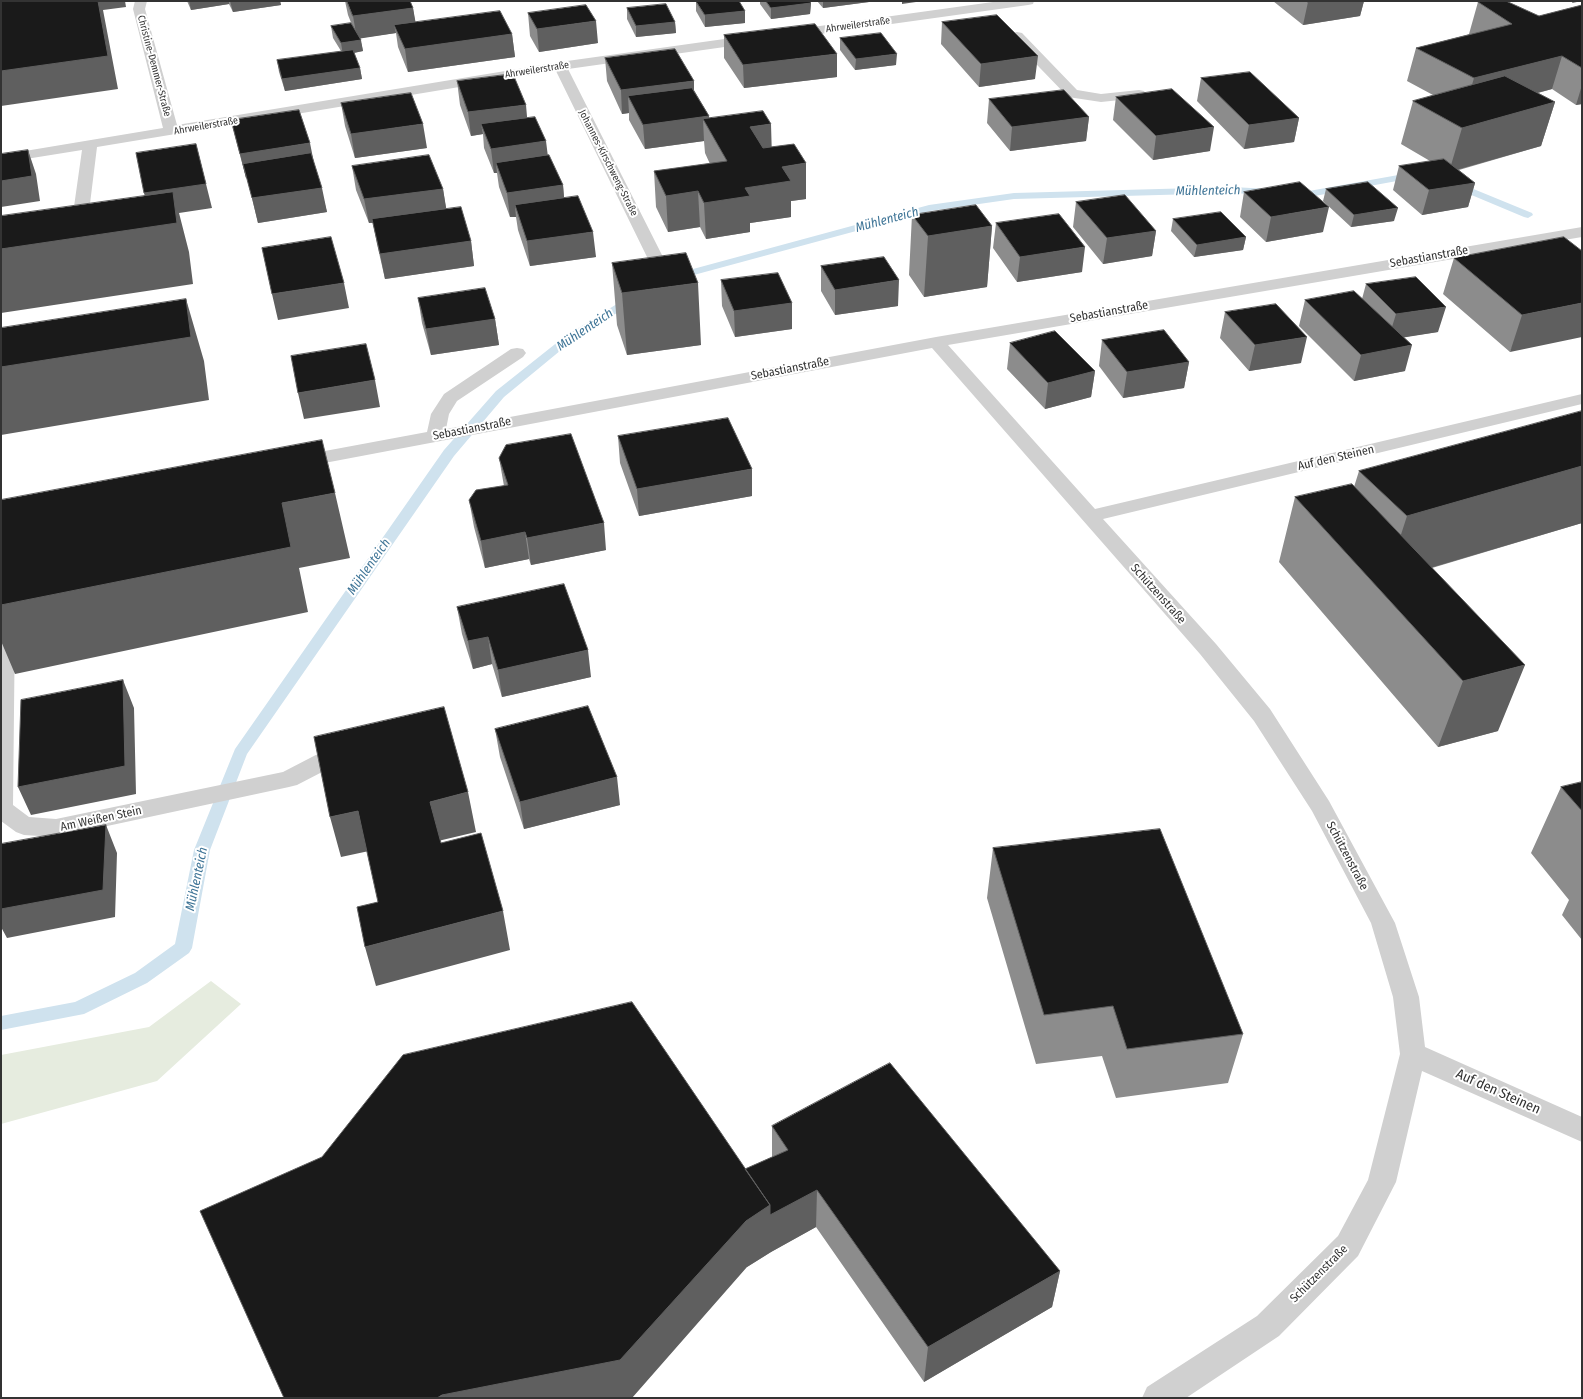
<!DOCTYPE html>
<meta charset="utf-8">
<style>
body{margin:0}
#map{position:relative;width:1583px;height:1399px;overflow:hidden;background:#fff;font-family:"Fira Sans Condensed",sans-serif}
canvas{display:block}
.frame{position:absolute;inset:0;border:2px solid #333;pointer-events:none}
</style>
<div id="map">
<canvas width="1583" height="1399"></canvas>
<div class="frame"></div>
</div>
<script>
const ctx = document.querySelector('canvas').getContext('2d');
ctx.lineJoin = 'round';
function paint(path, color) {
  ctx.fillStyle = color;
  ctx.fill(path, 'evenodd');
}
function stroke(path, color, width, dash) {
  ctx.strokeStyle = color;
  ctx.lineWidth = width;
  ctx.lineCap = dash ? 'butt' : 'round';
  ctx.setLineDash(dash || []);
  ctx.stroke(path);
}
function label(font, color, halo, rows, align = 'center') {
  ctx.font = font + ' "Fira Sans Condensed",sans-serif';
  ctx.lineWidth = 4;
  ctx.setLineDash([]);
  ctx.textBaseline = 'middle';
  ctx.strokeStyle = halo;
  ctx.fillStyle = color;
  for (const [text, x, y, turn = 0] of rows) {
    ctx.save();
    ctx.translate(x, y);
    ctx.rotate((+turn || 0) * Math.PI / 180);
    ctx.textAlign = isNaN(turn) ? turn : align;
    if (halo) ctx.strokeText(text, 0, 0);
    ctx.fillText(text, 0, 0);
    ctx.restore();
  }
}
const green = new Path2D(`
 M211 981 241 1004 157 1081 1 1124V1055L149 1027Z`);
const stream = new Path2D(`
 M1415 172 1419 173 1420 175 1419 177 1309 197 1292 196 1287 193 1292 190 1309 191Z
 M1454 181 1532 213 1533 215 1528 218 1524 217 1450 186 1449 184Z
 M1232 187 1270 189 1275 192 1270 195 1232 193 1014 199 930 211 679 279 675 280 669 277 671 275 929 205 1014 193Z
 M632 296 636 297 638 299 636 301 572 341 504 397 454 456 247 754 210 850 192 948 189 953 147 983 84 1014 1 1030V1016L75 1002 135 973 175 944 194 850 235 749 444 450 496 391 564 337 628 297Z`);
const minor = new Path2D(`
 M135 1H147L145 9 177 125 560 62 753 35 758 36 760 39 758 42 753 43 568 69 664 259 662 262 656 264 650 262 648 259 556 71 97 147 87 228 83 236 77 238 71 236 69 233 71 228 82 150 1 163V155L163 128 133 9Z
 M1000 1H1034L1033 4 1028 5 791 38 786 37 784 34 786 31 791 30Z
 M1017 32 1022 33 1077 90 1101 94 1139 90 1144 91 1146 94 1144 97 1139 98 1101 102 1068 97 1012 39 1010 36 1012 33Z
 M1582 227V237L948 345 1095 509 1582 394V404L1103 519 1216 644 1270 709 1329 801 1395 923 1419 997 1425 1047 1582 1117V1142L1422 1071 1396 1182 1358 1256 1279 1336 1186 1398H1142L1147 1387 1257 1316 1338 1236 1368 1180 1400 1054 1393 997 1371 923 1312 811 1254 721 1200 654 932 348 298 468 291 466 289 462 291 458 298 456 427 432 431 414 444 394 511 349 517 348 523 349 526 353 523 357 457 401 449 414 446 429 936 337Z
 M5 610 12 612 15 617 13 805 29 817 56 819 283 772 337 744 345 742 353 744 356 750 353 756 297 785 289 787 56 837 24 835 16 832 1 821V611Z`);
const wall = new Path2D(`
 M187 1H280L281 5 233 12 229 4 191 10Z
 M345 1H410L413 8 415 22 512 34 515 57 408 72 398 47 396 33 360 38 363 51 354 53 360 68 362 79 285 91 279 72 277 60 341 51 333 38 331 26 352 25 348 15Z
 M696 1H739L745 23 705 27 696 11Z
 M760 1H809L811 3 810 14 771 19 760 4Z
 M817 1H869V2L823 8Z
 M1273 1H1364L1360 16 1303 25Z
 M1478 2 1539 16 1582 5V104L1576 105 1552 89 1538 93 1555 102 1541 146 1459 170 1475 183 1468 207 1422 215 1393 190 1399 166 1430 161 1401 144 1413 101 1433 95 1407 81 1416 48 1470 34H1469Z
 M627 8 675 22 676 33 636 37 627 19Z
 M528 13 598 43 539 52 530 36Z
 M942 22 1035 79 979 87 941 44Z
 M724 35 837 77 744 88 724 58Z
 M840 38 896 65 855 70 840 50Z
 M605 58 694 90 709 116V118L772 147 806 199 791 201V217L750 223V232L706 239 700 227 668 232 656 207 654 171 710 164 705 153 704 141 645 149 629 120V113L622 114 607 81Z
 M1201 78 1299 118 1294 142 1244 149 1197 101Z
 M457 81 527 118 563 185 564 198 596 257 530 266 518 230 516 217H510L499 187 497 173H494L484 148 483 134 471 136 460 105Z
 M1116 97 1210 151 1153 160 1113 120Z
 M989 99 1089 117 1086 141 1010 151 987 123Z
 M341 103 427 148 355 158 345 126Z
 M231 120 314 163 327 212 258 223 247 178H246L237 144Z
 M352 166 443 189 446 209 471 241 474 266 385 279 377 244 373 223H369L356 190Z
 M1326 189 1394 221 1351 227 1323 201Z
 M1244 192 1323 232 1266 242 1240 217Z
 M1076 202 1156 231 1152 256 1103 264 1073 227Z
 M912 215 992 226 987 287 924 297 909 275Z
 M1173 219 1246 237 1243 250 1194 257 1171 231Z
 M996 223 1082 272 1017 282 993 248Z
 M1564 237 1510 352 1443 294 1454 258Z
 M612 263 701 345 627 355 617 325Z
 M821 266 898 306 835 315 821 291Z
 M721 280 792 303V329L735 337 722 306Z
 M1366 284 1438 332 1404 337 1405 371 1354 381 1299 326 1305 300 1362 299Z
 M418 298 495 319 499 345 431 355 422 323Z
 M1225 312 1301 363 1249 371 1220 338Z
 M1102 340 1189 362 1184 388 1123 398 1099 366Z
 M1010 343 1095 371 1091 397 1045 409 1007 369Z
 M1582 411V523L1432 568 1498 731 1438 747 1279 562 1295 497 1354 487 1359 471Z
 M618 436 752 496 639 516 620 463Z
 M499 458 606 550 531 565 529 559 485 568 474 527 469 500 504 486Z
 M457 607 591 677 502 697 492 664 473 669 462 634Z
 M495 729 620 805 524 829 500 757Z
 M1582 782V940L1562 915 1569 900 1531 853 1561 787Z
 M993 848 1243 1034 1228 1083 1116 1098 1102 1056 1036 1064 987 898Z
 M772 1126 1060 1271 1052 1307 924 1382 816 1227 771 1252 747 1267 745 1169 772 1157Z`);
const shadedWall = new Path2D(`
 M98 1H125L126 7 103 10 118 89 1 106V71Z
 M189 1H229V4L191 10Z
 M230 1H280L281 5 233 12Z
 M823 1H869V2L823 8Z
 M902 1H923L902 4Z
 M1316 1H1364L1360 16 1303 25 1308 2Z
 M1573 1H1582L1572 3Z
 M811 3 810 14 771 19V8Z
 M413 8 417 30 394 25 396 33 357 39 353 16Z
 M745 11V23L705 27V15Z
 M596 21 598 43 539 52 537 29Z
 M675 22 676 33 636 37V26Z
 M512 34 515 57 408 72 405 49Z
 M361 40 363 51 343 55 341 43Z
 M837 54V77L744 88 743 65Z
 M897 54 896 65 855 70 856 59Z
 M1038 56 1035 79 979 87 981 64Z
 M1562 56 1552 89 1464 112 1474 78Z
 M360 68 362 79 285 91 282 79Z
 M694 81V105L628 96 629 113 622 114 621 90Z
 M1582 85V104L1576 105Z
 M1555 102 1541 146 1449 172 1462 128Z
 M526 105 528 128 481 124 483 134 471 136 468 112Z
 M709 116 710 129 703 119 704 141 645 149 643 125Z
 M1089 117 1086 141 1010 151 1012 127Z
 M1299 118 1294 142 1244 149 1249 125Z
 M423 124 427 148 355 158 351 134Z
 M771 124 772 158 750 161V127Z
 M1214 127 1210 151 1153 160 1156 136Z
 M546 141 549 165 496 163 497 173H494L491 149Z
 M310 143 315 168 246 178 240 154Z
 M196 144 212 208 179 213 189 252 193 284 1 313V249L151 218 144 193Z
 M28 150 36 174 40 201 1 207V181Z
 M806 163V199L791 201V217L750 223V232L706 239 704 203 782 167Z
 M1475 183 1468 207 1422 215 1429 190Z
 M563 185 565 209 515 205 516 217H510L507 193Z
 M322 188 327 212 258 223 252 198Z
 M443 189 447 213 369 223 364 199Z
 M698 191 700 227 668 232 666 196Z
 M1329 207 1323 232 1266 242 1271 217Z
 M1398 208 1394 221 1351 227 1354 215Z
 M992 226 987 287 924 297 928 236Z
 M1156 231 1152 256 1103 264 1107 238Z
 M593 232 596 257 530 266 527 241Z
 M1246 237 1243 250 1194 257 1197 245Z
 M471 241 474 266 385 279 380 254Z
 M1085 247 1082 272 1017 282 1020 257Z
 M899 280 898 306 835 315V290Z
 M344 283 349 308 278 320 272 294Z
 M698 283 701 345 627 355 622 293Z
 M186 299 204 361 209 400 1 435V367Z
 M792 303V329L735 337 734 311Z
 M1582 303V337L1510 352 1522 315Z
 M1446 307 1438 332 1388 340 1396 314Z
 M495 319 499 345 431 355 426 329Z
 M1307 337 1301 363 1249 371 1255 345Z
 M1412 345 1405 371 1354 381 1361 355Z
 M1189 362 1184 388 1123 398 1127 372Z
 M1095 371 1091 397 1045 409 1048 383Z
 M375 380 380 407 304 419 298 393Z
 M1582 466V523L1386 581 1407 516Z
 M752 469V496L639 516 637 489Z
 M335 493 350 558 299 568 308 612 15 674 1 641V605L282 503Z
 M604 523 606 550 531 565 527 538Z
 M525 532 529 559 485 568 481 541Z
 M488 637 492 664 473 669 468 641Z
 M588 650 591 677 502 697 498 670Z
 M1525 665 1498 731 1438 747 1463 681Z
 M123 680 134 708 136 794 31 815 18 787Z
 M617 777 620 805 524 829 520 802Z
 M468 792 476 832 438 841 430 802Z
 M358 811 369 851 341 857 330 817Z
 M106 825 117 853 115 917 7 938 1 927V909Z
 M503 911 510 950 376 986 365 947Z
 M817 1190 816 1227 771 1252 747 1267 632 1398H437L746 1221 770 1205Z
 M1060 1271 1052 1307 924 1382 928 1347Z`);
const building = new Path2D(`
 M1 1H98L108 56 1 71Z
 M347 1H410L413 8 353 16Z
 M696 1H739L745 11 705 15Z
 M766 1H809L811 3 771 8Z
 M1306 1H1316L1308 2Z
 M1480 1H1506L1539 16 1582 5V68L1562 56 1474 78 1416 48 1512 24 1478 2Z
 M666 4 675 22 636 26 627 8Z
 M586 5 596 21 537 29 528 13Z
 M500 11 512 34 405 49 394 25Z
 M997 15 1038 56 981 64 942 22Z
 M351 23 361 40 341 43 331 26Z
 M815 24 837 54 743 65 724 35Z
 M881 33 897 54 856 59 840 38Z
 M675 49 694 81 621 90 605 58Z
 M353 50 360 68 282 79 277 60Z
 M1250 72 1299 118 1249 125 1201 78Z
 M513 74 526 105 468 112 457 81Z
 M1505 76 1555 102 1462 128 1413 101Z
 M692 88 709 116 643 125 628 96Z
 M1172 89 1214 127 1156 136 1116 97Z
 M1064 90 1089 117 1012 127 989 99Z
 M411 93 423 124 351 134 341 103Z
 M299 110 310 143 240 154 231 120Z
 M763 111 771 124 750 127 763 148 794 144 806 163 782 167 791 181 745 188 750 196 704 203 698 191 666 196 654 171 727 161 703 119Z
 M535 117 546 141 491 149 481 124Z
 M196 144 206 184 144 193 136 153Z
 M28 150 32 176 1 181V154Z
 M311 153 322 188 252 198 243 164Z
 M429 155 443 189 364 199 352 166Z
 M549 155 563 185 507 193 496 163Z
 M1444 159 1475 183 1429 190 1399 166Z
 M1300 182 1329 207 1271 217 1244 192Z
 M1368 182 1398 208 1354 215 1326 189Z
 M173 192 177 223 1 249V216Z
 M1125 195 1156 231 1107 238 1076 202Z
 M578 196 593 232 527 241 515 205Z
 M976 205 992 226 928 236 912 215Z
 M461 207 471 241 380 254 372 219Z
 M1221 212 1246 237 1197 245 1173 219Z
 M1059 214 1085 247 1020 257 996 223Z
 M331 237 344 283 272 294 262 248Z
 M1564 237 1582 251V303L1522 315 1454 258Z
 M686 253 698 283 622 293 612 263Z
 M884 257 899 280 835 290 821 266Z
 M778 273 792 303 734 311 721 280Z
 M1416 277 1446 307 1396 314 1366 284Z
 M485 288 495 319 426 329 418 298Z
 M1354 291 1412 345 1361 355 1305 300Z
 M186 299 191 337 1 367V328Z
 M1276 304 1307 337 1255 345 1225 312Z
 M1164 330 1189 362 1127 372 1102 340Z
 M1055 331 1095 371 1048 383 1010 343Z
 M366 344 375 380 298 393 291 356Z
 M1582 411V466L1407 516 1359 471Z
 M728 418 752 469 637 489 618 436Z
 M571 434 604 523 527 538 525 532 481 541 469 500 476 490 508 485 499 458 506 445Z
 M322 440 335 493 282 503 291 547 1 605V500Z
 M1352 484 1525 665 1463 681 1295 497Z
 M564 584 588 650 498 670 488 637 468 641 457 607Z
 M123 680 125 766 18 787 21 700Z
 M588 706 617 777 520 802 495 729Z
 M444 707 468 792 430 802 441 843 481 833 503 911 365 947 357 907 378 902 358 811 330 817 314 737Z
 M1582 782V811L1561 787Z
 M106 825 103 890 1 909V844Z
 M1160 829 1243 1034 1127 1049 1113 1006 1044 1015 993 848Z
 M632 1002 770 1205 746 1221 620 1360 442 1395 437 1398H284L200 1211 322 1157 403 1055Z
 M890 1063 1060 1271 928 1347 817 1190 770 1215V1205L745 1169 788 1150 772 1126Z`);
const farStreetnames = [
 ["Ahrweilerstraße",858,25,-8],
 ["Christine-Demmer-Straße",154,66,75],
 ["Ahrweilerstraße",537,70,-9],
 ["Ahrweilerstraße",206,126,-10],
 ["Johannes-Kirschweng-Straße",608,163,63]
];
const streetNames = [
 ["Sebastianstraße",1429,257,-10],
 ["Sebastianstraße",1109,312,-10],
 ["Sebastianstraße",790,369,-11],
 ["Sebastianstraße",472,429,-11],
 ["Auf den Steinen",1336,458,-13],
 ["Schützenstraße",1158,594,48],
 ["Am Weißen Stein",101,819,-12],
 ["Schützenstraße",1347,856,62],
 ["Schützenstraße",1319,1274,-45]
];
const waterNames = [
 ["Mühlenteich",1208,191,-1],
 ["Mühlenteich",887,220,-15],
 ["Mühlenteich",585,330,-34],
 ["Mühlenteich",369,567,-55],
 ["Mühlenteich",197,879,-78]
];
const nearStreetnames = [
 ["Auf den Steinen",1498,1092,24]
];
paint(green, '#e6ecdf');
paint(stream, '#cfe2ee');
paint(minor, '#d0d0d0');
paint(wall, '#8c8c8c');
paint(shadedWall, '#5f5f5f');
paint(building, '#1a1a1a');
stroke(building, '#5f5f5f', 1);
label('10px', '#333', '#fff', farStreetnames);
label('12px', '#333', '#fff', streetNames);
label('italic 13px', '#3f7597', '#fff', waterNames);
label('14px', '#333', '#fff', nearStreetnames);
</script>
